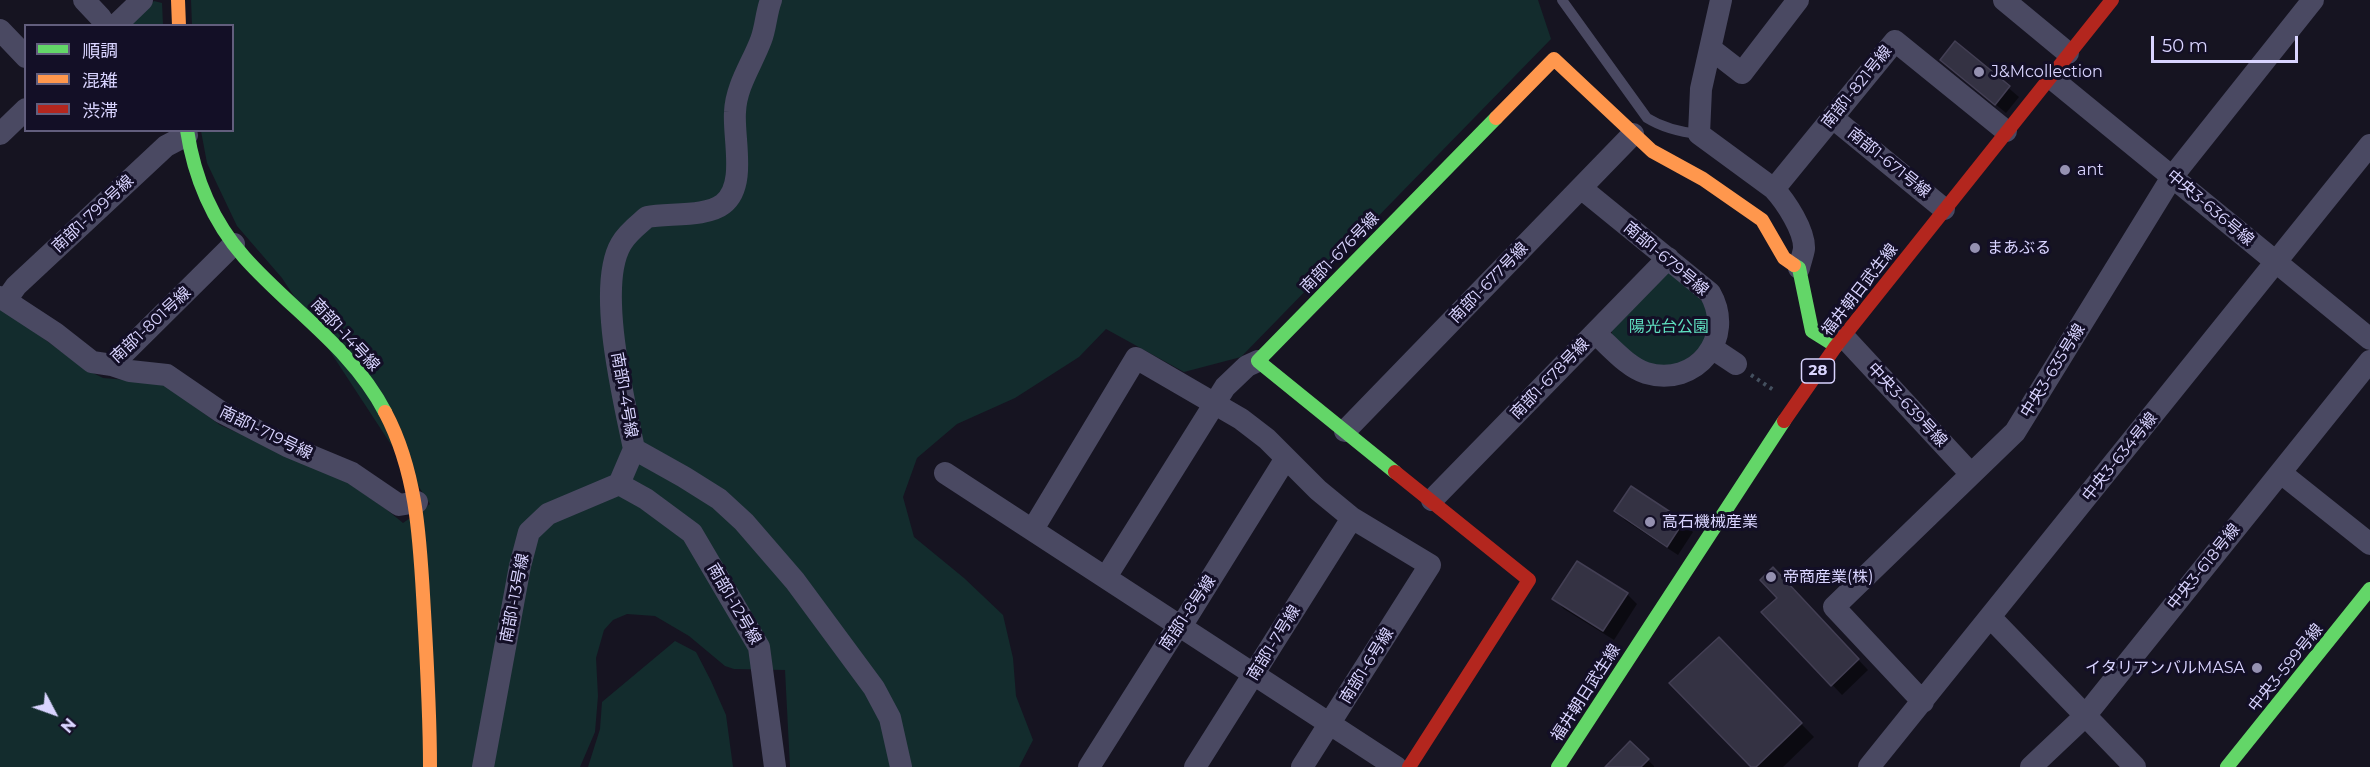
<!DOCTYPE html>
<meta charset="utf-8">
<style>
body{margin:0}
#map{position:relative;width:2370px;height:767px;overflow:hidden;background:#161421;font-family:Montserrat,"Noto Sans JP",sans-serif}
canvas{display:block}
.legend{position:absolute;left:24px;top:24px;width:210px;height:108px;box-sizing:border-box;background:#130f26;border:2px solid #625e7d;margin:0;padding:8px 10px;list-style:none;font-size:18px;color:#d9d4ff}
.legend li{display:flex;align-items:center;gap:12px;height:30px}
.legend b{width:30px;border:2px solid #625e7d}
.north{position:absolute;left:24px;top:683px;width:60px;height:60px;-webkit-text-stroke:4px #130f26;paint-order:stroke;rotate:131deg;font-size:16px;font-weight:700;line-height:24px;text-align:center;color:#d9d4ff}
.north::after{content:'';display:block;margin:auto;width:21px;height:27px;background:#d9d4ff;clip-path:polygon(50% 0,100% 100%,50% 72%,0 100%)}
.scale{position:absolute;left:2151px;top:36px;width:147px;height:27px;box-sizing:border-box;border:3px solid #d9d4ff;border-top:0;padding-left:8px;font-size:18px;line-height:21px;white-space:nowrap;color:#d9d4ff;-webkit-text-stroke:4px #130f26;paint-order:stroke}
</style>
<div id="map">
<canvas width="2370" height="767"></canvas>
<ul class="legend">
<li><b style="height:8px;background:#63d668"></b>順調</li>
<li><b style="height:8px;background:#ff974d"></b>混雑</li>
<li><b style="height:8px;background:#b3261e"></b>渋滞</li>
</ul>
<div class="north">N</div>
<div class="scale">50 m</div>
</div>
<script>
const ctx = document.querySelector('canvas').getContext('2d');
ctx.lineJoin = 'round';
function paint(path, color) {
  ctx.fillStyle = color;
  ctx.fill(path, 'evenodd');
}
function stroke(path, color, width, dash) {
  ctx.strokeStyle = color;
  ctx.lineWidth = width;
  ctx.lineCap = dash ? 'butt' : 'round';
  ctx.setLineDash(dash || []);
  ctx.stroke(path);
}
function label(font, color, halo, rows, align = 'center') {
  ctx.font = font + ' Montserrat,"Noto Sans JP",sans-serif';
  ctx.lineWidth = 6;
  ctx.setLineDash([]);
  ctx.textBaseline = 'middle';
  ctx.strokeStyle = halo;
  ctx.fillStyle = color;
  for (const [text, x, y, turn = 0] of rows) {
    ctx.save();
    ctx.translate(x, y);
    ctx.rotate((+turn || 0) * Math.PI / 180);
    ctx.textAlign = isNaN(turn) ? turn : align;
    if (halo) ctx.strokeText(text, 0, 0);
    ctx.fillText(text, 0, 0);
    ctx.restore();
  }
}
const green = new Path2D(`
 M191 0H1538L1551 39 1241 357 1184 372 1106 329 1079 357 1015 398 957 424 917 458 903 497 914 537 964 578 1003 615 1013 658 1016 696 1033 740 1019 767H790L785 670 734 669 725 666 689 636 655 616 627 614 613 620 604 630 596 658 598 696 595 732 580 767H0V307L87 370 103 378 162 383 220 425 344 480 386 509 403 523 430 504 282 278 237 226 207 163 201 131 232 130V26L192 25Z
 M154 1 162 3 163 25 126 26Z
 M1667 273H1676L1710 310 1705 344 1677 367 1647 365 1612 337V329Z
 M675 641 696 652 711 681 726 715 733 767H588L600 729 602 702Z`);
const shadow = new Path2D(`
 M1956 43 2019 97 2006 113 1942 60Z
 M1616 511 1683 522 1693 532 1678 555 1626 521Z
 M1783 579 1868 670 1842 695 1763 612 1779 598Z
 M1627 594 1637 604 1614 640 1564 609 1554 599Z
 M1719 639 1814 737 1783 767H1753Z
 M1630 743 1654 766V767H1607Z`);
const building = new Path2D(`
 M1955 41 2010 86 1995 105 1940 60Z
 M1631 486 1684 521 1667 547 1614 511Z
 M1577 561 1628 593 1603 631 1552 599Z
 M1773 567 1859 659 1831 686 1761 612 1777 598 1760 580Z
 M1719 637 1802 723 1756 767H1751L1669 683Z
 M1630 741 1649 759 1641 767H1605Z`);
const path = new Path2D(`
 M1751 375 1775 391`);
const lane = new Path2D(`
 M1562 0 1647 118C1663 128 1680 132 1699 134`);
const street = new Path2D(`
 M84 0 101 18
 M1721 0 1701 89 1699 134 1774 189C1786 202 1805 231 1804 249 1803 255 1800 263 1799 268
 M2004 0 2068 53
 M115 26 142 0
 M0 30 26 57
 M1711 49 1742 73 1798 0
 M2050 77 2370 339
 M1833 118 1944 209
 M0 134 26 109
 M1581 188 1710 293C1736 338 1696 388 1646 373 1627 367 1610 346 1595 333
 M1774 189 1895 41 2006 131
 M0 297 55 333 92 362 112 365 234 244
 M6 300 16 286 166 146 187 135
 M1843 336 1971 474
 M1712 348 1736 364
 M112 365 130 371 167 375 221 412 287 446 352 473 399 505 417 502
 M1345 431 1633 134
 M634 449C624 400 596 287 621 244 627 233 638 225 647 217 668 213 707 217 723 204 747 186 733 138 735 112 736 86 752 64 761 40 766 27 766 13 771 0
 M634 449 684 477 719 499 744 522 795 581 874 688 890 718 901 767
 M945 473 1396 767
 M2281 473 2370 544
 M619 484 646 499 692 533 759 647 775 767
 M1432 500 1668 258
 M1033 529 1136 358 1241 419 1267 439 1318 490 1352 518 1430 565 1302 767
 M1106 577 1225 387 1247 366 1258 361
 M1991 618 2135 767
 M1923 702 1834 607 2015 432 2172 177 2313 0
 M483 767 520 566 529 532 548 514 619 484 634 449
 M1089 767 1173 634 1187 617 1286 458
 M1195 767 1352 518
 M1869 767 2370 145
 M2031 767 2085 716 2370 361`);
const fast = new Path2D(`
 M187 130C194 177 213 222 244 257 291 310 352 348 385 412
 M1794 265 1799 268 1812 331 1836 346
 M1395 472 1258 361 1496 118
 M1558 767 1784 421
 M2227 767 2370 589`);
const slow = new Path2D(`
 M178 0 179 26
 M1496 118 1554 59 1652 151 1703 179 1762 220 1784 258 1794 265
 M385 412C418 474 420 543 424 612 427 663 430 715 430 767`);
const jam = new Path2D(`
 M1784 421 1836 346 2112 0
 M1395 472 1529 580 1409 767`);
const markers = [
 [1979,72,6,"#9591b1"],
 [2065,170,6,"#9591b1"],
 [1975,248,6,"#9591b1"],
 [1650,522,6,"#9591b1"],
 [1771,577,6,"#9591b1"],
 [2257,668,6,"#9591b1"]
];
const shields = [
 [1818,371,33]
];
const shieldNames = [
 ["28",1818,371]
];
const poiNames = [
 ["J&Mcollection",1991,72],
 ["ant",2077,170],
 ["まあぶる",1987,248],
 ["高石機械産業",1662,522],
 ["帝商産業(株)",1783,577],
 ["イタリアンバルMASA",2245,668,"right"]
];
const streetNames = [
 ["南部1-821号線",1857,87,-51],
 ["南部1-671号線",1889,163,39],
 ["中央3-636号線",2210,208,40],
 ["南部1-799号線",93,214,-43],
 ["南部1-676号線",1340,253,-46],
 ["南部1-679号線",1666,259,40],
 ["南部1-677号線",1489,283,-46],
 ["福井朝日武生線",1860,290,-52],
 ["南部1-801号線",151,325,-43],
 ["南部1-14号線",345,335,47],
 ["中央3-635号線",2053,371,-58],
 ["南部1-678号線",1550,379,-46],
 ["南部1-4号線",624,395,80],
 ["中央3-639号線",1907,405,47],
 ["南部1-719号線",266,433,26],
 ["中央3-634号線",2120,457,-51],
 ["中央3-618号線",2204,567,-51],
 ["南部1-13号線",515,598,-79],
 ["南部1-12号線",734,604,60],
 ["南部1-8号線",1188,613,-56],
 ["南部1-7号線",1274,643,-58],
 ["南部1-6号線",1367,666,-58],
 ["中央3-599号線",2286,668,-51],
 ["福井朝日武生線",1586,693,-57]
];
const parkNames = [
 ["陽光台公園",1669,327]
];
paint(green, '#132c2d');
paint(shadow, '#0007');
paint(building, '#343243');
stroke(building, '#433f54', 1.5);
stroke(path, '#44505f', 4, [3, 4.5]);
stroke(lane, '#4a4962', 10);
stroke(street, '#4a4962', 22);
stroke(fast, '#63d668', 14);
stroke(slow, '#ff974d', 14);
stroke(jam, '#b3261e', 14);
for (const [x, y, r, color] of markers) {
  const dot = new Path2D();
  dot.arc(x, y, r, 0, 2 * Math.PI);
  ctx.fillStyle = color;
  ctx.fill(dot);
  stroke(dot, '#130f26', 2);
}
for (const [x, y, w] of shields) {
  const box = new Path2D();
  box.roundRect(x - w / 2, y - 12, w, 24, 4.5);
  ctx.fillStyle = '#130f26';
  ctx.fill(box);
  stroke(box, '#d9d4ff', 1.5);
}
label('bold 15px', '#d9d4ff', null, shieldNames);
label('16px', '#d9d4ff', '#130f26', poiNames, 'left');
label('16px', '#d9d4ff', '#130f26', streetNames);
label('16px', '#5fe0c0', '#130f26', parkNames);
</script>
